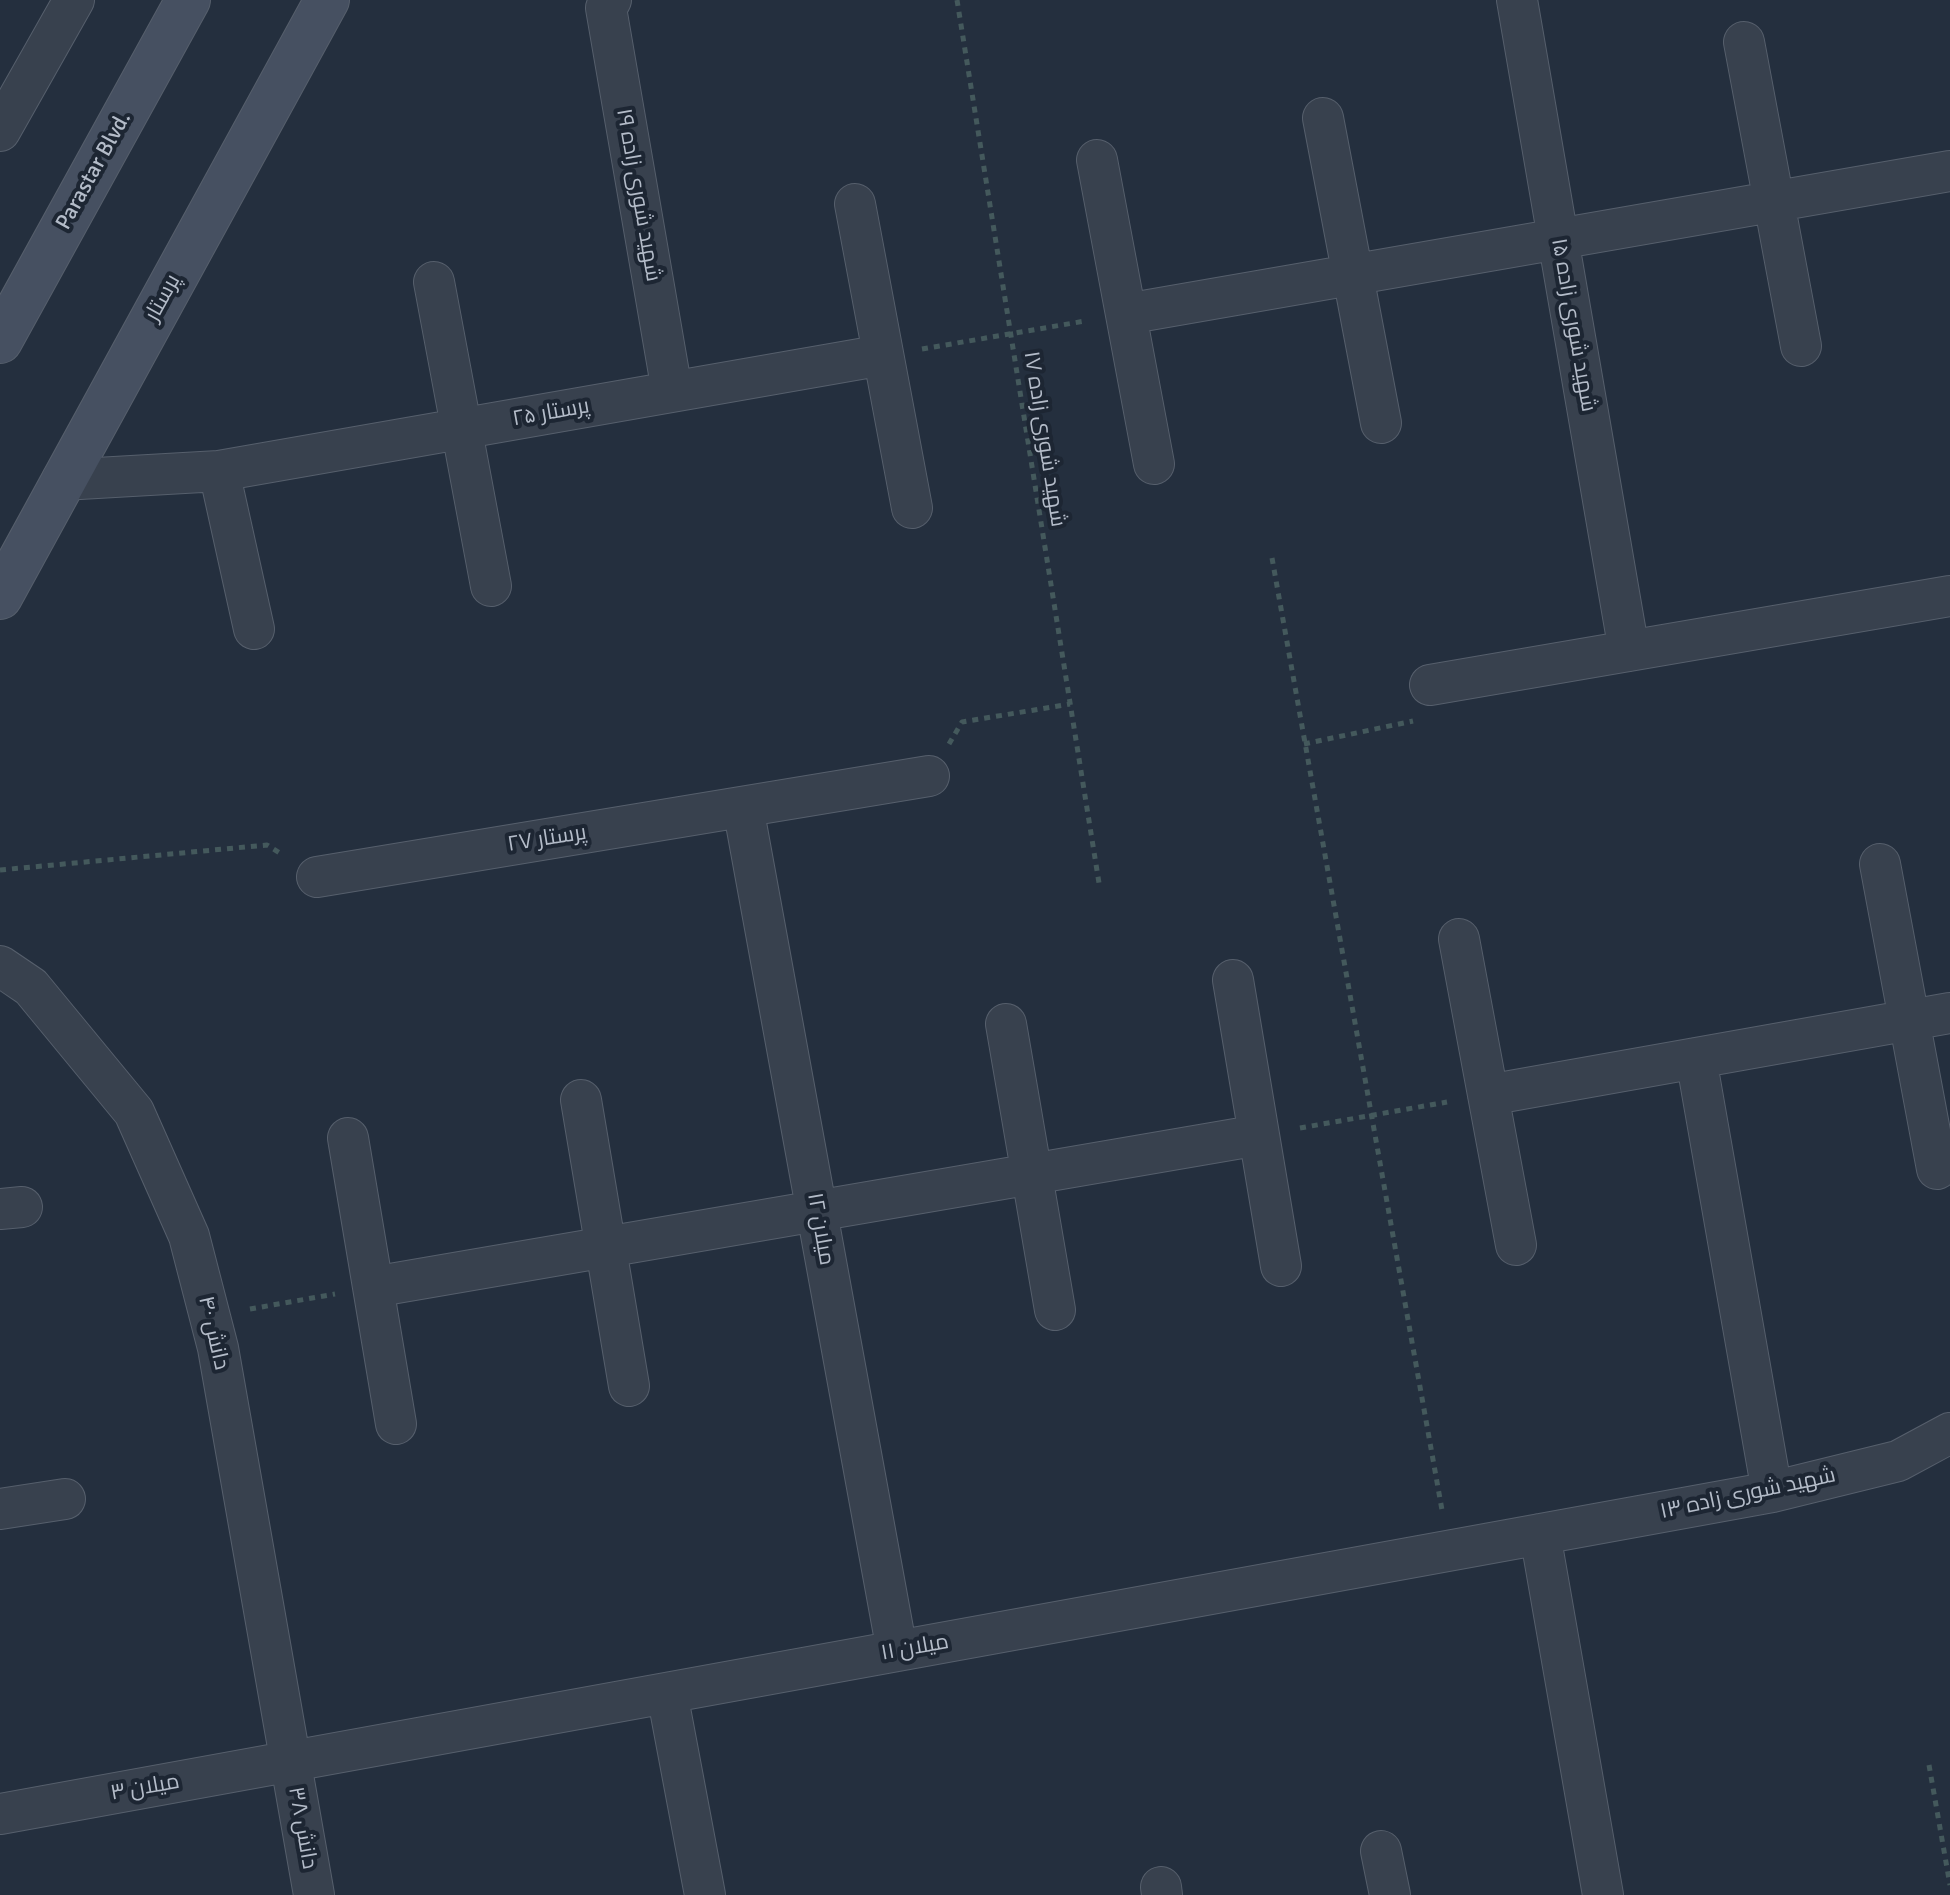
<!DOCTYPE html>
<meta charset="utf-8">
<style>
body{margin:0}
canvas{display:block;background:#242f3e}
</style>
<canvas width="1950" height="1895"></canvas>
<script>
const ctx = document.querySelector('canvas').getContext('2d');
ctx.lineJoin = 'round';
function stroke(path, color, width, dash) {
  ctx.strokeStyle = color;
  ctx.lineWidth = width;
  ctx.lineCap = dash ? 'butt' : 'round';
  ctx.setLineDash(dash || []);
  ctx.stroke(path);
}
function label(font, color, halo, rows, align = 'center') {
  ctx.font = font + ' Signika,Cairo,sans-serif';
  ctx.lineWidth = 8;
  ctx.setLineDash([]);
  ctx.textBaseline = 'middle';
  ctx.strokeStyle = halo;
  ctx.fillStyle = color;
  for (const [text, x, y, turn = 0] of rows) {
    ctx.save();
    ctx.translate(x, y);
    ctx.rotate((+turn || 0) * Math.PI / 180);
    ctx.textAlign = isNaN(turn) ? turn : align;
    if (halo) ctx.strokeText(text, 0, 0);
    ctx.fillText(text, 0, 0);
    ctx.restore();
  }
}
const path = new Path2D(`
 M957 0 1099 883
 M922 349 1085 321
 M1272 558 1442 1510
 M949 744 962 722 1070 704
 M1304 744 1413 721
 M0 870 267 845 283 855
 M1300 1128 1447 1102
 M250 1309 335 1294
 M1929 1765 1950 1885`);
const street = new Path2D(`
 M611 0 606 8 672 391
 M1517 0 1629 651
 M1744 42 1801 346
 M1323 118 1381 423
 M0 131 74 0
 M1097 160 1154 464
 M855 204 912 508
 M434 282 491 586
 M1126 314 1950 171
 M219 471 883 355
 M62 480 219 471 254 629
 M1430 685 1950 596
 M743 807 897 1651
 M1880 864 1937 1169
 M317 877 929 776
 M1459 939 1516 1245
 M0 966 31 987 134 1112 189 1236 218 1348 314 1895
 M1233 980 1281 1266
 M1006 1024 1055 1310
 M1696 1058 1772 1492
 M1488 1095 1950 1013
 M581 1100 629 1386
 M348 1138 396 1424
 M0 1209 22 1207
 M373 1287 1259 1135
 M0 1509 65 1499
 M1540 1534 1603 1895
 M667 1693 705 1895
 M0 1814 1772 1492 1898 1461 1950 1433
 M1381 1851 1390 1895
 M1161 1887 1162 1895`);
const secondary = new Path2D(`
 M0 341 188 0
 M0 597 327 0`);
const streetNames = [
 ["Parastar Blvd.",94,171,-61],
 ["شهید شوری زاده ۱۹",638,195,80],
 ["پرستار",163,298,-61],
 ["شهید شوری زاده ۱۵",1573,325,80],
 ["پرستار ۲۵",551,413,-10],
 ["شهید شوری زاده ۱۷",1044,439,81],
 ["پرستار ۲۷",547,839,-9],
 ["میلان ۱۲",820,1229,80],
 ["دانش ۴۰",213,1333,77],
 ["شهید شوری زاده ۱۳",1748,1494,-12],
 ["میلان ۱۱",915,1648,-10],
 ["میلان ۳",145,1788,-10],
 ["دانش ۳۸",302,1828,80]
];
stroke(street, '#565f6c', 42);
stroke(secondary, '#565f6c', 46);
stroke(path, '#44595c', 5, [6, 6]);
stroke(street, '#38414e', 40);
stroke(secondary, '#465061', 44);
label('22px', '#b4bcc9', '#1d2633', streetNames);
</script>
